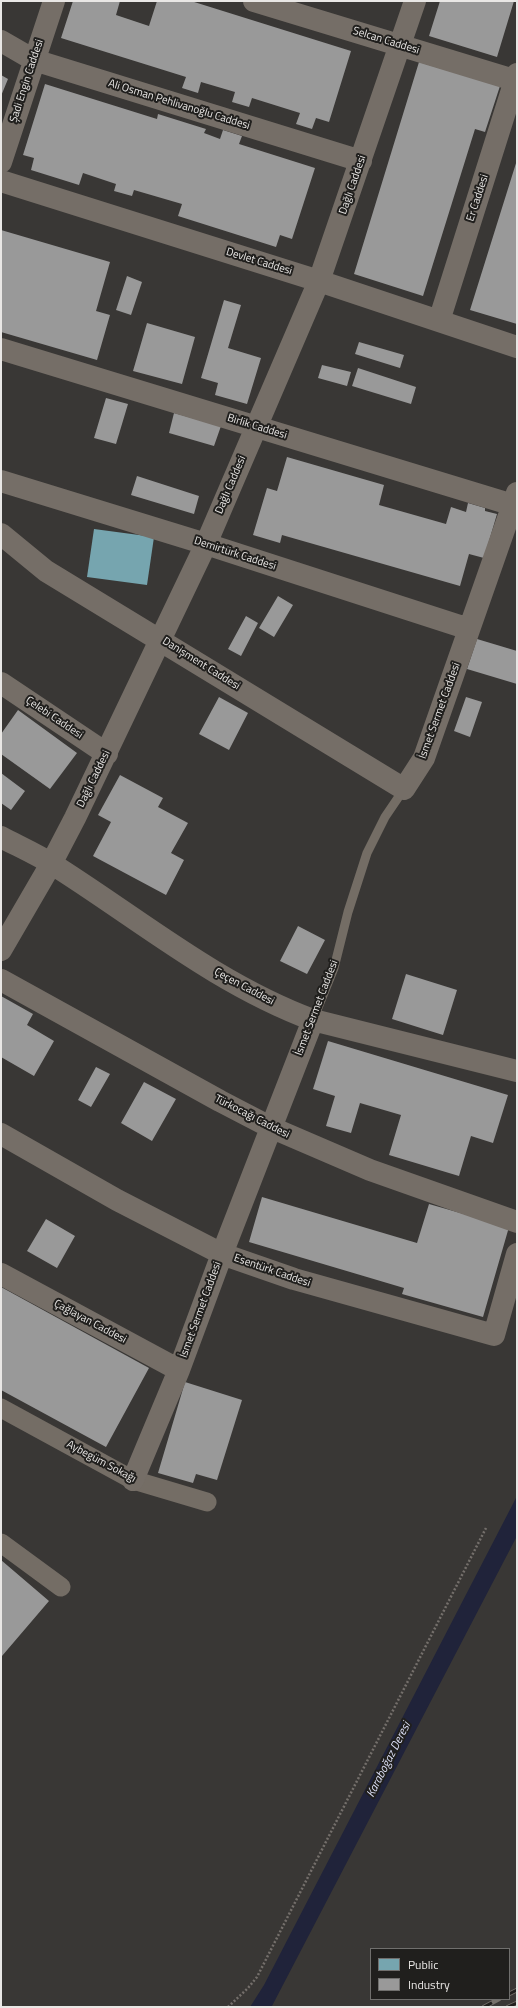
<!DOCTYPE html>
<meta charset="utf-8">
<style>
body{margin:0}
#map{position:relative;width:518px;height:2008px;overflow:hidden;background:#393735;font-family:"Titillium Web",sans-serif}
canvas{display:block}
.frame{position:absolute;inset:0;border:2px solid #e9e7e5;pointer-events:none}
.legend{position:absolute;left:370px;top:1948px;width:140px;height:52px;box-sizing:border-box;background:#201f1d;border:1px solid #706f6d;margin:0;padding:5px 7px;list-style:none;font-size:12px;color:#e9e7e5}
.legend li{display:flex;align-items:center;gap:8px;height:20px}
.legend b{width:20px;border:1px solid #706f6d}
</style>
<div id="map">
<canvas width="518" height="2008"></canvas>
<div class="frame"></div>
<ul class="legend">
<li><b style="height:11px;background:#76a5af"></b>Public</li>
<li><b style="height:11px;background:#999"></b>Industry</li>
</ul>
</div>
<script>
const ctx = document.querySelector('canvas').getContext('2d');
ctx.lineJoin = 'round';
function paint(path, color) {
  ctx.fillStyle = color;
  ctx.fill(path, 'evenodd');
}
function stroke(path, color, width, dash) {
  ctx.strokeStyle = color;
  ctx.lineWidth = width;
  ctx.lineCap = dash ? 'butt' : 'round';
  ctx.setLineDash(dash || []);
  ctx.stroke(path);
}
function label(font, color, halo, rows, align = 'center') {
  ctx.font = font + ' "Titillium Web",sans-serif';
  ctx.lineWidth = 4;
  ctx.setLineDash([]);
  ctx.textBaseline = 'middle';
  ctx.strokeStyle = halo;
  ctx.fillStyle = color;
  for (const [text, x, y, turn = 0] of rows) {
    ctx.save();
    ctx.translate(x, y);
    ctx.rotate((+turn || 0) * Math.PI / 180);
    ctx.textAlign = isNaN(turn) ? turn : align;
    if (halo) ctx.strokeText(text, 0, 0);
    ctx.fillText(text, 0, 0);
    ctx.restore();
  }
}
const water = new Path2D(`
 M517 1496V1536L272 2006 250 2007 264 1985Z`);
const public = new Path2D(`
 M94 529 154 537 147 585 87 577Z`);
const industry = new Path2D(`
 M73 1H120L116 15 149 26 157 1H191L351 51 329 122 316 118 312 129 296 124 300 113 252 98 249 107 232 102 235 92 201 82 198 93 182 88 186 77 61 38Z
 M440 1H514L497 57 429 36Z
 M419 62 500 86 485 132 475 129 423 296 354 274Z
 M1 75 8 79 1 96Z
 M45 84 157 119 158 114 206 129 204 133 220 139 223 130 242 136 239 144 315 168 292 239 280 235 276 247 178 216 182 204 134 190 132 196 114 191 116 184 83 173 79 185 31 170 34 158 23 155Z
 M517 160V324L470 310Z
 M1 230 110 262 96 311 110 315 97 360 1 332Z
 M127 276 142 282 131 315 116 310Z
 M224 300 241 305 228 348 261 358 247 404 215 395 218 383 201 378Z
 M147 323 195 337 182 384 133 371Z
 M359 342 404 355 400 368 355 354Z
 M322 365 351 372 347 386 318 378Z
 M358 368 416 387 411 404 352 386Z
 M106 398 128 404 116 444 94 438Z
 M174 413 221 426 214 446 169 433Z
 M287 457 384 485 379 505 446 524 451 507 466 512 468 503 485 508V511L497 514 484 558 469 554 460 586 282 535 280 543 253 535 267 488 277 491Z
 M137 476 199 496 194 514 131 495Z
 M278 596 293 605 274 637 259 628Z
 M246 616 258 623 241 656 228 649Z
 M477 639 517 651V684L467 669Z
 M219 697 248 713 229 750 199 734Z
 M466 697 482 702 470 737 454 731Z
 M18 710 77 753 50 789 1 754V734Z
 M1 773 25 791 11 810 1 803Z
 M120 775 163 798 158 807 188 823 171 853 184 860 166 895 93 856 111 822 98 815Z
 M298 926 325 940 307 974 280 961Z
 M406 974 457 990 443 1035 392 1019Z
 M1 996 33 1014 27 1025 54 1041 34 1076 1 1057Z
 M328 1041 508 1095 493 1143 471 1136 459 1176 389 1155 401 1115 360 1103 351 1133 326 1126 335 1096 313 1089Z
 M96 1067 110 1074 91 1107 78 1100Z
 M144 1082 176 1099 152 1141 121 1123Z
 M262 1197 417 1243 429 1204 509 1227 483 1317 402 1294 404 1288 249 1242Z
 M46 1219 75 1236 57 1268 27 1251Z
 M1 1287 149 1368 106 1447 1 1390Z
 M185 1382 242 1400 217 1480 196 1474 193 1483 158 1473Z
 M1 1560 49 1601 2 1656 1 1655Z`);
const path = new Path2D(`
 M228 2007 248 1988 257 1977 486 1528`);
const lane = new Path2D(`
 M313 1020 334 968 348 912 367 853 385 817 404 789`);
const street = new Path2D(`
 M1 1408 133 1480 207 1502
 M1 1543 61 1587`);
const secondary = new Path2D(`
 M254 1 517 81
 M1 41 34 60 361 161
 M1 162 54 1
 M1 181 319 281 517 347
 M439 321 517 74
 M1 349 513 505
 M1 481 206 544 469 629
 M1 534 46 571 404 789 424 758 517 493
 M1 683 107 754
 M1 837C18 846 36 854 52 864 138 918 216 984 313 1020L517 1071
 M1 950 51 864 75 818 206 544 319 281 415 1
 M1 980 220 1101 270 1127 370 1170 517 1222
 M1 1134 117 1200 222 1254 294 1279 494 1335 517 1254
 M1 1274 179 1370
 M133 1480 179 1370 222 1254 313 1020`);
const rail = new Path2D(`
 M509 1994 517 1990
 M484 2007 499 1999
 M508 2007 517 2003`);
const streetNames = [
 ["Selcan Caddesi",386,41,17],
 ["Şadi Engin Caddesi",27,81,-72],
 ["Ali Osman Pehlivanoğlu Caddesi",179,105,17],
 ["Dağlı Caddesi",353,185,-71],
 ["Er Caddesi",478,198,-72],
 ["Devlet Caddesi",259,262,17],
 ["Birlik Caddesi",257,427,17],
 ["Dağlı Caddesi",231,485,-67],
 ["Demirtürk Caddesi",235,554,18],
 ["Danişment Caddesi",201,664,32],
 ["İsmet Sermet Caddesi",440,711,-70],
 ["Çelebi Caddesi",54,718,34],
 ["Dağlı Caddesi",94,779,-64],
 ["Çeçen Caddesi",244,987,28],
 ["İsmet Sermet Caddesi",317,1008,-69],
 ["Türkocağı Caddesi",252,1117,27],
 ["Esentürk Caddesi",272,1271,19],
 ["İsmet Sermet Caddesi",201,1310,-70],
 ["Çağlayan Caddesi",90,1322,28],
 ["Aybegüm Sokağı",101,1462,28]
];
const waterNames = [
 ["Karaboğaz Deresi",389,1760,-63]
];
paint(water, '#20233a');
paint(public, '#76a5af');
paint(industry, '#999');
stroke(path, '#746f6b', 2.5, [2, 2]);
stroke(lane, '#746d65', 9);
stroke(street, '#746d65', 19);
stroke(secondary, '#756e67', 22);
stroke(rail, '#75716b', 4.5);
stroke(rail, '#201f1d', 3, [9]);
label('11px', '#e9e7e5', '#201f1d', streetNames);
label('italic 12px', '#dbdef5', '#201f1d', waterNames);
</script>
